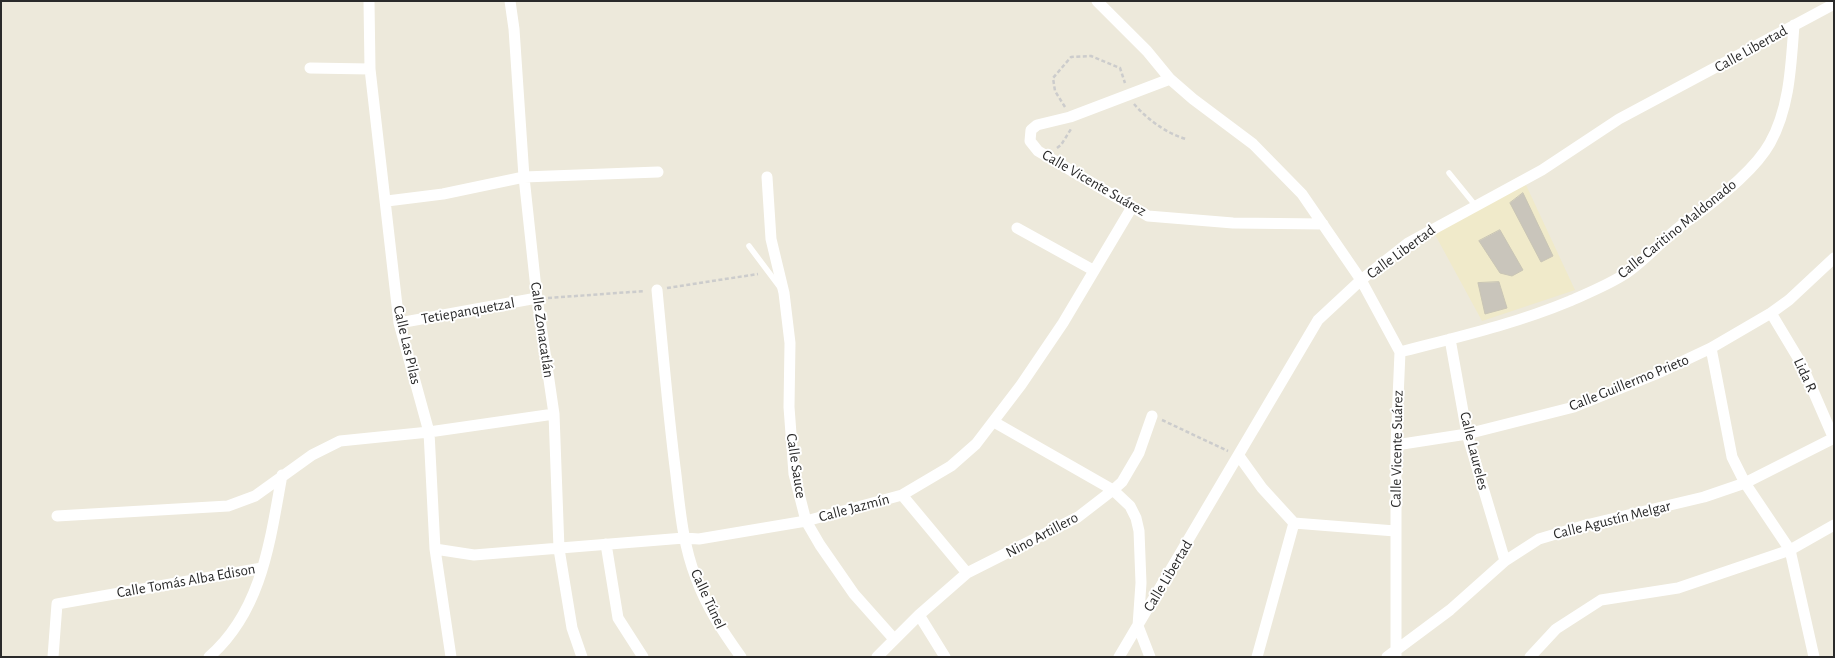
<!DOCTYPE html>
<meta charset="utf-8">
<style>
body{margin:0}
#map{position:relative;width:1835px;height:658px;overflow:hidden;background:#ede9db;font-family:"Alegreya Sans",sans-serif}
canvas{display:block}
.frame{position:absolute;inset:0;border:2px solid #2a2a2a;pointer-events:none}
</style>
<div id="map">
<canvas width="1835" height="658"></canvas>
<div class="frame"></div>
</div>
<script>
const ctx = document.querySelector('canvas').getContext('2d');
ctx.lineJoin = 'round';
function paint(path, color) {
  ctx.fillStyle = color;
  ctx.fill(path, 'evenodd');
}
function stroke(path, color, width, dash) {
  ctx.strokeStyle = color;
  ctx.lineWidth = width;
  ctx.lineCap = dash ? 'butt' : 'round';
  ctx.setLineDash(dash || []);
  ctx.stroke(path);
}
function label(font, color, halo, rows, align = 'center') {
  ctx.font = font + ' "Alegreya Sans",sans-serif';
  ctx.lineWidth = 4;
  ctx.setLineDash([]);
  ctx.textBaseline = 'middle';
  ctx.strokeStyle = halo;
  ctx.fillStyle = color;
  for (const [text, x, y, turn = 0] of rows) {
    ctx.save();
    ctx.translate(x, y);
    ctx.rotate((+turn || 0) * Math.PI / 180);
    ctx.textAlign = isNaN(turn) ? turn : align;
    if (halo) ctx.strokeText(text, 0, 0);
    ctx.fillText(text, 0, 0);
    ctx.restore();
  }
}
const education = new Path2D(`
 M1526 185 1575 290 1482 321 1432 229Z`);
const building = new Path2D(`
 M1523 193 1553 256 1541 262 1510 203Z
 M1500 230 1523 270 1512 276 1500 273 1479 241Z
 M1499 282 1507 308 1485 314 1478 283Z`);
const path = new Path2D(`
 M1134 104C1148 120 1166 133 1186 139
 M1065 107 1055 91 1053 78 1071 57 1091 56 1120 68 1125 83
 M1057 148 1061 145 1071 129
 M667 288 758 274
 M548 298 645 291
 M1162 420 1228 451`);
const service = new Path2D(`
 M1449 173 1475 205
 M749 246 779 286`);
const minor = new Path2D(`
 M369 1 370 69 399 323 429 432 435 549 451 657
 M510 1 514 29 524 177 537 298 554 414 559 549 572 628 582 657
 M1097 1 1147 51 1170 79 1193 99 1253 144 1302 194 1361 280 1400 352 1396 445V657
 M310 68 370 69
 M1170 79 1070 117 1037 125 1031 130 1030 141 1038 151 1148 216 1233 223 1323 224
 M767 177 771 239 784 293 790 343 789 407 794 474 806 521 820 545 854 594 894 639
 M387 201 443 194 524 177 658 172
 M1017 228 1093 270
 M657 290C663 352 668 413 676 475 680 510 683 545 696 578 707 608 723 632 741 657
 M1771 313 1801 363 1834 439
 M399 323 537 298
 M1450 339 1467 434 1505 561
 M1711 348 1732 457 1745 483 1790 550 1814 657
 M1400 352C1458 337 1515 324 1570 301 1588 293 1608 285 1625 274 1645 261 1662 240 1682 225 1709 206 1754 172 1770 143 1790 107 1791 64 1794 25
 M994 422 1113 490 1130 506 1136 518 1139 531 1141 583 1138 626 1150 657
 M1396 445 1467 434 1574 407 1656 374 1711 348 1771 313 1789 300 1834 258
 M1239 456 1262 488 1294 523
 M902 495 967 573
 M57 516 228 506 255 496 312 455 340 441 429 432 554 414
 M1294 523 1395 531
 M606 544 618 618 643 657
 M435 549 474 555 684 538 699 539 806 521 902 495 951 466 976 444 1021 385 1063 323 1132 207
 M919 615 945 657
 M53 657 57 604 262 568
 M209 657C262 611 270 541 282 475
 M877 657 919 615 967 573 1078 517 1113 490 1122 482 1139 453 1152 416
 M1119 657 1318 320 1361 280 1408 243 1542 170 1619 119 1834 4
 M1257 657 1294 523
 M1387 657 1450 610 1505 561 1539 539 1586 525 1704 497 1745 483 1834 438
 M1530 657 1556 629 1601 600 1678 588 1790 550 1834 525`);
const streetNames = [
 ["Calle Libertad",1751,49,-29],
 ["Calle Vicente Suárez",1094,183,30],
 ["Calle Caritino Maldonado",1677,229,-39],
 ["Calle Libertad",1401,252,-36],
 ["Tetiepanquetzal",468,311,-10],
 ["Calle Zonacatlán",542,330,82],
 ["Calle Las Pilas",407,345,77],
 ["Lida R",1805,375,65],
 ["Calle Guillermo Prieto",1629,383,-22],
 ["Calle Vicente Suárez",1397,449,-89],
 ["Calle Laureles",1474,451,76],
 ["Calle Sauce",796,466,81],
 ["Calle Jazmín",854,508,-15],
 ["Calle Agustín Melgar",1612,520,-14],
 ["Nino Artillero",1042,535,-28],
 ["Calle Libertad",1168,576,-59],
 ["Calle Tomás Alba Edison",186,581,-10],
 ["Calle Túnel",708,599,65]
];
paint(education, '#f0eaca');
paint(building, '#c9c5bb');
stroke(building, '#c9c5b5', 1);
stroke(path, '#ccc', 2.5, [4, 2.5]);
stroke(service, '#fff', 5.5);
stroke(minor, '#fff', 11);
label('15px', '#2a2a2a', '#fff', streetNames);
</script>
